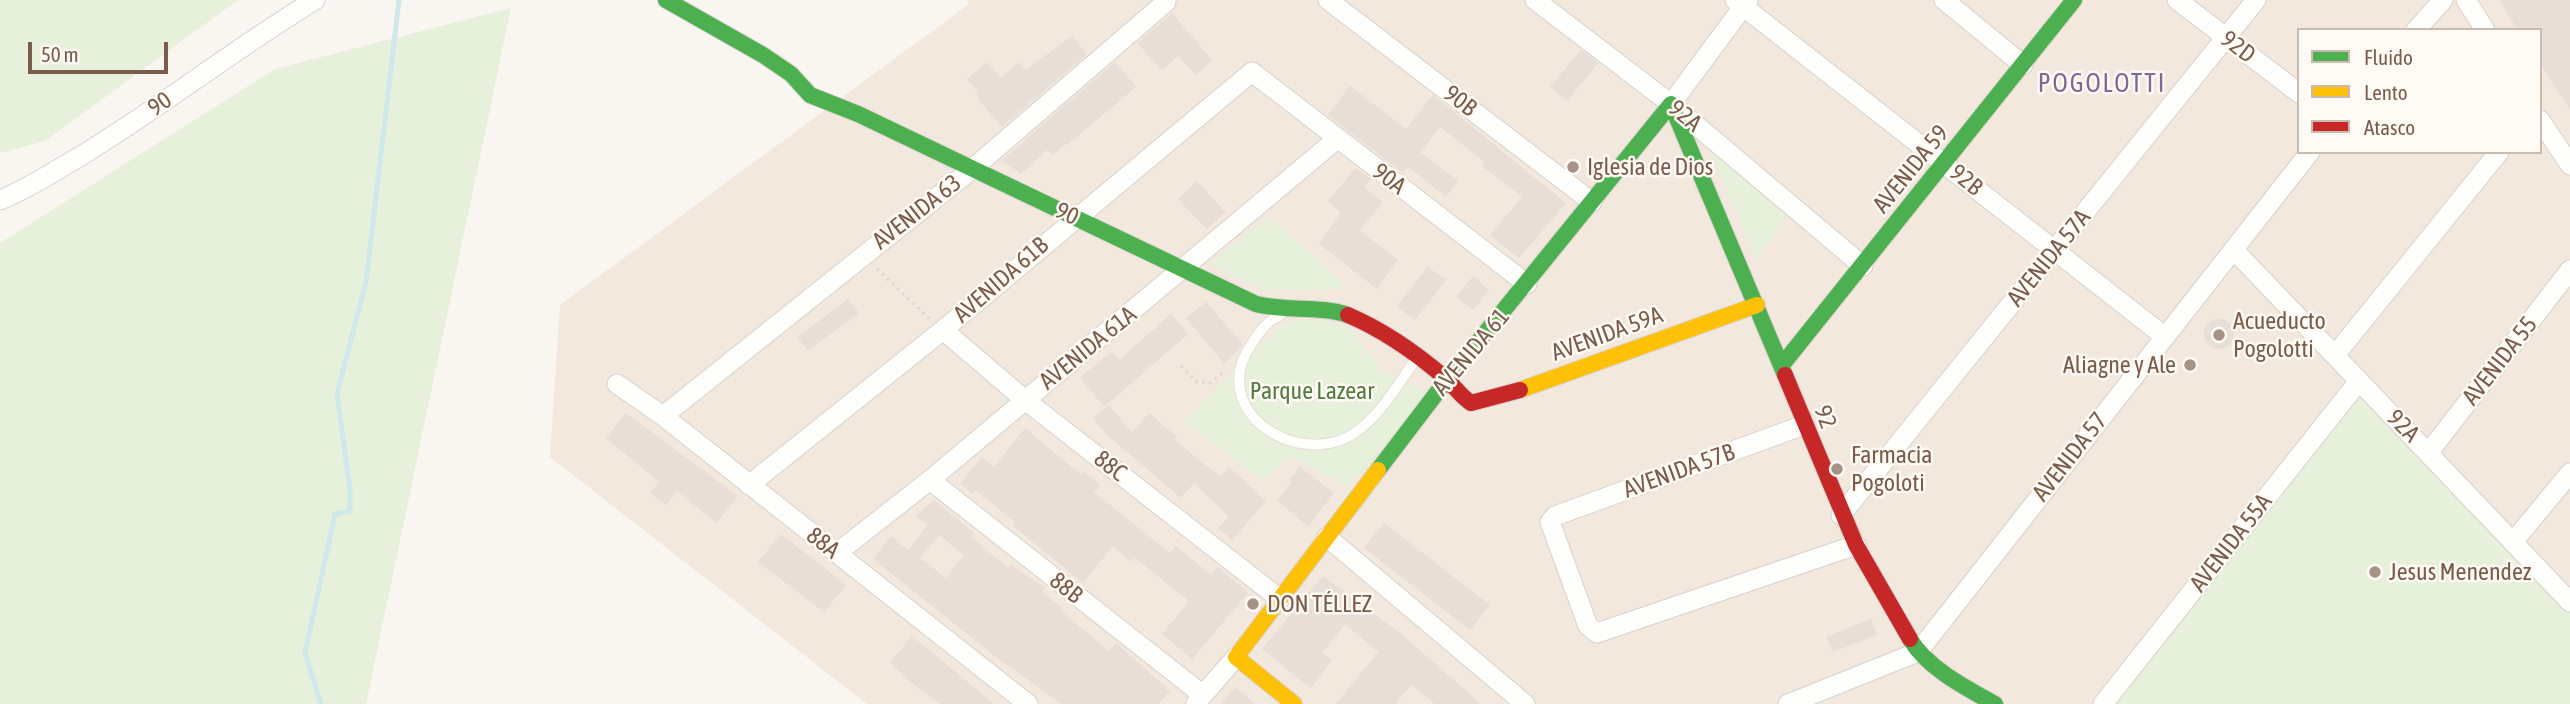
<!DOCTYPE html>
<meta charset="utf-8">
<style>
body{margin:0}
#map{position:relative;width:2570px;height:704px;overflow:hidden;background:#f9f5f0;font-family:"Asap Condensed",sans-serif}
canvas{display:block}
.legend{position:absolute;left:2297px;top:28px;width:245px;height:126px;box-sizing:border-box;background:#fffaf3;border:2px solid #cabbb1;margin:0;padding:9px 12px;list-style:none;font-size:21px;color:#7a5c4d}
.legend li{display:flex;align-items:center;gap:14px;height:35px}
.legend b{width:35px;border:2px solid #cabbb1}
.scale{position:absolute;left:28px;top:42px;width:140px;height:32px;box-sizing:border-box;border:4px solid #7a5c4d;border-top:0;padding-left:9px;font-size:21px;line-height:24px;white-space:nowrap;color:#7a5c4d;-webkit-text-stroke:5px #fffaf3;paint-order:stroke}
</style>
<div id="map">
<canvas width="2570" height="704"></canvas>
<ul class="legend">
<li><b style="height:9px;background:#4caf50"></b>Fluido</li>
<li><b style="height:9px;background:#ffc107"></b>Lento</li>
<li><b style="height:9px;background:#c62828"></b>Atasco</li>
</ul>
<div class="scale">50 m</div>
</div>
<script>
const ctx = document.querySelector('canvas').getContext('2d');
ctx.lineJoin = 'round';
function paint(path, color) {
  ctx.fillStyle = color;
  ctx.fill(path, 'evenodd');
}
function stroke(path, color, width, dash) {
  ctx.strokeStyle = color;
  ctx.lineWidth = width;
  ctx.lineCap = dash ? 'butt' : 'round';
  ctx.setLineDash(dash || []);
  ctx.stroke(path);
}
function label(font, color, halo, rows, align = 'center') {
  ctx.font = font + ' "Asap Condensed",sans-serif';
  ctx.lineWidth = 5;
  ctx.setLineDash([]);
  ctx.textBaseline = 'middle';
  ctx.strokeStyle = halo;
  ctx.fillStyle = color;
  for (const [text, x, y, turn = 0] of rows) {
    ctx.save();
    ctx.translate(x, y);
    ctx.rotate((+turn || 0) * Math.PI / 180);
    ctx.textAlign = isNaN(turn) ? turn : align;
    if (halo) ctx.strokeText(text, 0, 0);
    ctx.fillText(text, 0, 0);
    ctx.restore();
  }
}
const residential = new Path2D(`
 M966 0H2570V602L2103 704H867L550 457 560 305 969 4ZM2299 30H2540V152H2299Z`);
const green = new Path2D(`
 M0 0H238L45 141 0 153Z
 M511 8 366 704H0V243L275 69Z
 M1710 149 1786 216 1756 260Z
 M1269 217 1343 282 1338 289 1264 290 1209 264Z
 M1320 319 1349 328 1379 366 1378 371 1432 392 1348 487 1292 457 1262 481 1184 420 1279 327 1297 320Z
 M2359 381 2570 602V704H2103Z`);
const stream = new Path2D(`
 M321 704 305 653 335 514 350 511V489L337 394 366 282 399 0`);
const building = new Path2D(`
 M2499 0H2570V110L2540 63V30H2518Z
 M1172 13 1212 60 1196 75 1178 56 1162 70 1137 43Z
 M1072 36 1087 54 1002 127 978 99 976 90 967 79 987 62 1001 78 1019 62 1026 70Z
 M1581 50 1598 63 1567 101 1550 87Z
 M1115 62 1136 87 1067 145 1065 144 1053 155 1047 150 1021 174 1002 160Z
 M1350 86 1406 129 1433 95 1566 203 1519 258 1490 235 1522 197 1519 194 1482 166 1485 162 1440 127 1420 152 1458 181 1446 197 1408 167 1403 173 1328 115Z
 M1356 168 1371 179 1364 187 1383 202 1360 230 1398 260 1377 289 1319 244 1341 213 1328 201Z
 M1197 181 1225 212 1207 229 1178 199Z
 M1428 267 1446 280 1415 320 1397 306Z
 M1473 276 1489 290 1473 310 1456 297Z
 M848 299 859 313 808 351 797 337Z
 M1206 302 1243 345 1224 363 1186 318Z
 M1171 314 1188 334 1104 407 1080 377 1112 352 1119 360Z
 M2204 334a15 15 0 1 1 30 0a15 15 0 1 1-30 0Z
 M1109 405 1132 433 1149 413 1177 437 1174 440 1220 476 1229 467 1266 501 1232 540 1218 528 1229 517 1194 483 1181 498 1106 434 1093 418Z
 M626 413 738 496 716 523 677 491 666 505 650 493 659 482 606 438Z
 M1025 428 1080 474 1083 471 1100 485 1094 492 1170 553 1176 546 1211 575 1218 567 1248 593 1192 659 1162 634 1189 601 1135 558 1131 562 1113 546 1083 583 1013 526 1015 522 975 490 972 493 960 484 982 457 994 467Z
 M1300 467 1334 493 1308 527 1277 500 1291 483 1289 481Z
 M934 500 974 533 971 537 1008 568 1011 565 1045 588 1042 592 1063 608 1061 611 1109 651 1116 643 1170 691 1158 704H1062L992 654 873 559 891 536 908 550 928 525 916 516ZM939 535 964 555 946 578 920 558Z
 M1384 523 1490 605 1470 630 1364 548Z
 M781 534 846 585 824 612 758 562Z
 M1323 576 1400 633 1481 704H1435L1411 685 1395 704H1336L1378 652 1345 624 1322 653 1332 660 1311 688 1289 671 1262 649Z
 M1871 619 1877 635 1833 652 1826 637Z
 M912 636 929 650 994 704H941L913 684 890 663Z
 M1235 687 1255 704H1220Z`);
const path = new Path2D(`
 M877 269 930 319
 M1181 366 1197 382 1210 383 1226 370`);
const lane = new Path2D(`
 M1280 315C1267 321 1258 333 1251 345 1206 412 1300 471 1356 432 1382 414 1398 383 1417 358`);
const street = new Path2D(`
 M1328 0 1592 202
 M1535 0 1671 104 1863 266
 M1735 0 2164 336
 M1944 0 2023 65
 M2177 0 2299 93
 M2466 0 2485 30
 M2416 30 2443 0
 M1671 104 1748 0
 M2540 120 2570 165
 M0 200C28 189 53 172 79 157 160 108 234 49 315 0
 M2235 251 2570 602
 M943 330 1025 400 1280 599
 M2336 354 2499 152
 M617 384 663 416 1028 704
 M663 416 971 170 1166 2
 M1804 425 1555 516 1550 522 1588 626 1597 633 1856 545
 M2429 452 2570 270
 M930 480 1203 695
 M749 485 943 330 1252 72 1527 284
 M1841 515 2256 0
 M1327 537 1525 704
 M2513 542 2570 473
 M837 553 930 480 1337 139
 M1196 703 1236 657
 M1788 704 1918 652 2310 152
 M2103 704 2359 381`);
const fast = new Path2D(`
 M666 0 763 55 791 74 810 95 858 114 1256 304C1287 312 1318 305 1348 315
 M1782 365 2074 0
 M1378 470 1439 390 1671 104 1785 375
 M1910 639C1927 668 1966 688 1995 704`);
const slow = new Path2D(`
 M1520 390 1757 305
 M1294 704 1236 657 1378 470`);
const jam = new Path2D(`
 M1348 315C1383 330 1416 353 1444 377 1454 385 1459 395 1471 403L1520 390
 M1785 375 1856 545 1910 639`);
const markers = [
 [1573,167,7,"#a69286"],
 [2219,335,7,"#a69286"],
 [2190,365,7,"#a69286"],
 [1837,469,7,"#a69286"],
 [2375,572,7,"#a69286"],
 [1253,604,7,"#a69286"]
];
const streetNames = [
 ["92D",2238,47,37],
 ["90B",1460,101,37],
 ["90",160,104,-35],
 ["92A",1685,116,40],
 ["AVENIDA 59",1911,169,-51],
 ["90A",1389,179,37],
 ["92B",1966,180,39],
 ["AVENIDA 63",917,212,-38],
 ["90",1067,214,25],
 ["AVENIDA 57A",2049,258,-51],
 ["AVENIDA 61B",1001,280,-41],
 ["AVENIDA 59A",1607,334,-20],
 ["AVENIDA 61A",1088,348,-39],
 ["AVENIDA 61",1471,352,-50],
 ["AVENIDA 55",2500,361,-52],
 ["92",1825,417,69],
 ["92A",2403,426,45],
 ["AVENIDA 57",2070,457,-52],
 ["88C",1110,466,38],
 ["AVENIDA 57B",1679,471,-20],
 ["88A",823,543,38],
 ["AVENIDA 55A",2231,543,-52],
 ["88B",1066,588,38]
];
const poiNames = [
 ["Iglesia de Dios",1587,167],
 ["Acueducto",2233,321],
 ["Pogolotti",2233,349],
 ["Aliagne y Ale",2176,365,"right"],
 ["Farmacia",1851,455],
 ["Pogoloti",1851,483],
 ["Jesus Menendez",2389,572],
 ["DON TÉLLEZ",1267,604]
];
const parkNames = [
 ["Parque Lazear",1312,391]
];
const neighbourhoodNames = [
 ["POGOLOTTI",2102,84]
];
paint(residential, '#f2e8de');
paint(green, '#e7f0db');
stroke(stream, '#d0e8ea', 5);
paint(building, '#e6ded7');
stroke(lane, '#d7d1cb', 11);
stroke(street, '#d7d1cb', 21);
stroke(fast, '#d9d2cb', 18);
stroke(slow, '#d9d2cb', 18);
stroke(jam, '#d9d2cb', 18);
stroke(path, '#dcd5d0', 3.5, [2, 5]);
stroke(lane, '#fefefd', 10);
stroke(street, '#fefefd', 19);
stroke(fast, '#4caf50', 16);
stroke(slow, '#ffc107', 16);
stroke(jam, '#c62828', 16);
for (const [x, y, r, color] of markers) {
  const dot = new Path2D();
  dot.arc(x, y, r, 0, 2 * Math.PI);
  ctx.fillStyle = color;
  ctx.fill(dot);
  stroke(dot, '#fffaf3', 2.5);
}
label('24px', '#7a5c4d', '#fffaf3', streetNames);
label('24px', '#7a5c4d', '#fffaf3', poiNames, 'left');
label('24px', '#537a41', '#fffaf3', parkNames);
ctx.letterSpacing = '2px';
label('26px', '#846695', '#fffaf3', neighbourhoodNames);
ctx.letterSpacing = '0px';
</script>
